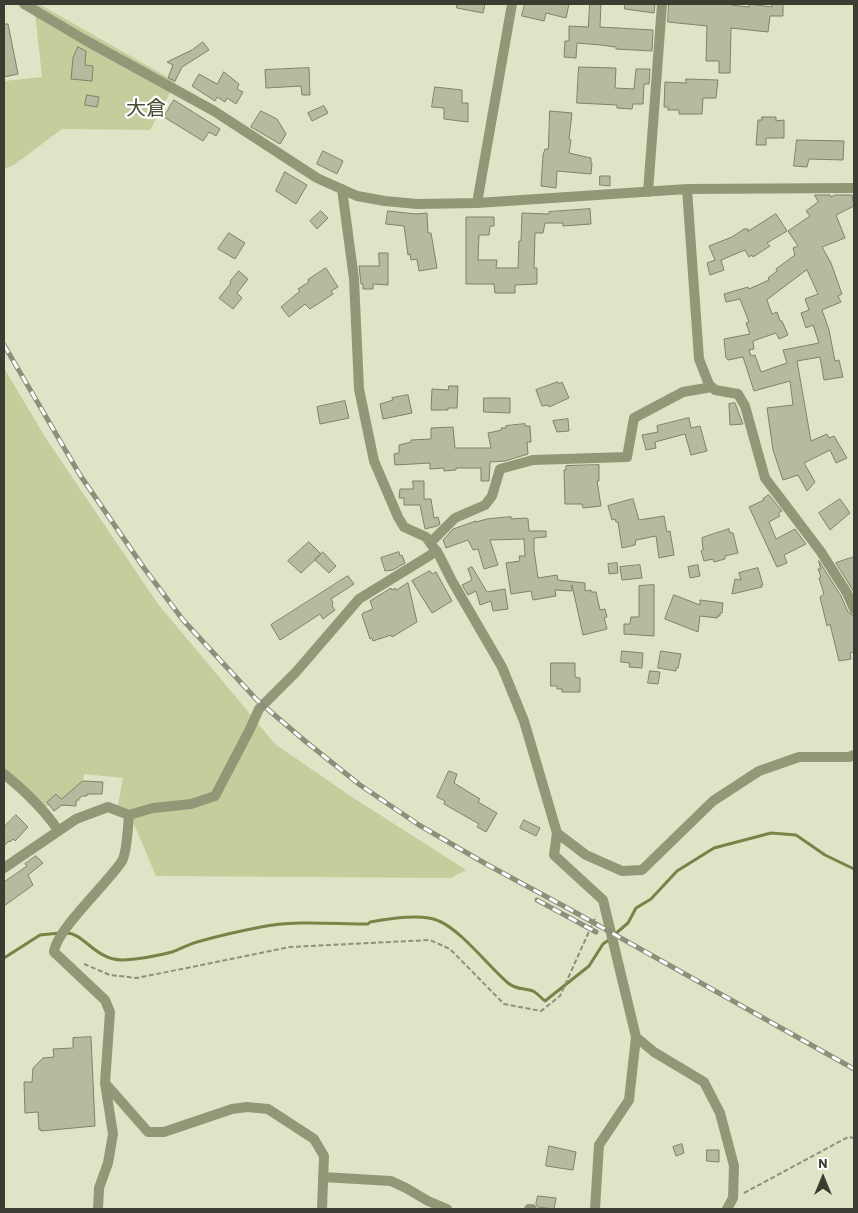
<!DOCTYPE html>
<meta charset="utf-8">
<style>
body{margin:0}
#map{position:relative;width:858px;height:1213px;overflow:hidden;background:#e0e4c6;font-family:Barlow,sans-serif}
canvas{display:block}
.frame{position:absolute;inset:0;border:5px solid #3c3d32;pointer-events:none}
.north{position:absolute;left:798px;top:1153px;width:50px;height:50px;-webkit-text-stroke:4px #fff;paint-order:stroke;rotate:0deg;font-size:14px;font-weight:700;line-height:20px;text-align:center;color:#3c3d32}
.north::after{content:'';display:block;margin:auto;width:18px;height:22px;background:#3c3d32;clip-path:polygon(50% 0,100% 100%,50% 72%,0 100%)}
</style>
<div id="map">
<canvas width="858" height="1213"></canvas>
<div class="frame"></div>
<div class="north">N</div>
</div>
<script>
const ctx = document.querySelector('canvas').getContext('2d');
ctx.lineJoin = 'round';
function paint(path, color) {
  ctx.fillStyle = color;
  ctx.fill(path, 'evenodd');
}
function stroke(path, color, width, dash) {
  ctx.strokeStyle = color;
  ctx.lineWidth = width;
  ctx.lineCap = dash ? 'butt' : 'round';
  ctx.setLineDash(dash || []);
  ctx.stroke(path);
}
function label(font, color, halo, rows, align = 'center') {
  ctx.font = font + ' Barlow,"Noto Sans JP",sans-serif';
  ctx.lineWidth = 4.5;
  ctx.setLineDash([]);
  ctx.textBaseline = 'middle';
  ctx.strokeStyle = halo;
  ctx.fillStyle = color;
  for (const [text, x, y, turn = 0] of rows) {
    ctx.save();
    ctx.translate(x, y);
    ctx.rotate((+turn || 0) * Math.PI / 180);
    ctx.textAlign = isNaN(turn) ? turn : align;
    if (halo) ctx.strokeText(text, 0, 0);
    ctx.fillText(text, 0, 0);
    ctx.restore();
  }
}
const green = new Path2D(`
 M34 4H39L176 82 150 130 62 129 14 165 4 169V81L42 77Z
 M4 368 47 440 158 604 275 744 349 795 466 870 451 878 156 876 130 815 117 811 123 778 84 774 80 801 65 806H40L4 776Z`);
const stream = new Path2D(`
 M66 933C83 932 96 961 123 960 139 959 157 956 172 952 181 949 189 944 197 942 218 936 240 931 261 927 294 920 334 924 368 924L370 922C388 919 422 913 439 921 462 931 489 967 508 983 516 990 525 988 533 991 537 993 541 998 545 1001L589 966 603 944 610 939
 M614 935 628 923 636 908 651 899 677 871 714 848 771 833 796 835 825 855 854 869
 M4 958 40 935 60 933`);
const building = new Path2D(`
 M457 4H485L483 13 457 8Z
 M525 4H569L566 18 546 13 544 21 522 16Z
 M590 4H601L600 27 653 30 652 51 616 49V47L601 45 577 43 576 58 564 57 565 41H569V26L588 27Z
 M625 4H655L654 13 625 9Z
 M669 4H731V5L749 7V4L772 7V4H783V16H770L768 32 731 28 730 73H719V61H706L707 26 668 22Z
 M4 24H8L18 74 4 77Z
 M203 42 209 50 182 67 175 81 168 78 173 65 167 62 192 50Z
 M78 47 86 51 85 65 93 66 92 81 71 79 73 58Z
 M579 67 616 68 615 88 634 89 636 69H650L649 84H644L643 104H633L632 109 617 108V105L577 103Z
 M309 68 310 95H302L301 86 266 88 265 70Z
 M224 72 239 84 237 89 243 92 236 104 227 98 225 102 217 97 215 101 192 86 199 74 217 84Z
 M686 79 718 80 716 98H703L702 114H679V110H668V107H664L665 82 686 83Z
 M435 87 462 90V103H468V122L444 119V108L432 107Z
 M87 95 99 97 97 107 85 105Z
 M174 100 220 129 216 136 209 132 203 141 164 117Z
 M324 106 328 113 312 121 308 113Z
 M261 111 277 119 286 134 280 144 251 127Z
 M550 111 572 113 569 139 571 140 569 153 591 158V162L592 163 591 174 557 171 556 188 541 186 543 155 545 149H548Z
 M762 117H776V121L784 120V138H766V145H756L758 120H762Z
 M797 140 844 141 843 160 809 159 807 167 794 166Z
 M323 151 343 161 337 174 317 164Z
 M285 172 307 185 296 204 276 191Z
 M600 176H610V186L600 185Z
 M815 195H830L831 197 835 195H852L854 206 836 215 845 238 822 247 831 263 842 294 838 296 841 302 822 310 829 330 835 361 839 360 843 377 824 380 820 357 797 361 811 441 827 434 829 438 834 436 847 458 836 463 830 450 804 463 815 482 807 491 798 475 783 480 773 450 767 408 793 405 790 381 754 391 743 357 728 360 726 358 724 339 750 334 746 323 749 322 740 299 726 302 724 294 748 287 749 289 769 280 768 278 777 271 776 269 795 255 793 248 798 246 788 231 810 216 806 211 818 202ZM807 270 818 294 805 299 809 310 801 313 806 328 813 325 819 343 783 350 787 363 761 372 755 355 751 356 749 350 754 349 753 341 776 333 779 339 788 335 782 321H780L777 312 772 314 767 300Z
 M590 209 591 224 563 226V223H545L543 233H535L534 268H537V284L515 285V293H495L494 284H466V217H494V226H490L489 235H479L478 260H497L496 268H518L519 241H521L522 213 549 214V212Z
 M321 211 328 218 317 229 310 221Z
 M388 211 416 214 427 213 428 233H431L437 268 419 271 417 259 411 260 410 254 408 255 404 226 386 224Z
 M776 214 787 231 767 243 770 246 753 257 752 255 749 257 745 250 721 260 724 270 710 275 707 263 715 260 709 246 732 237 744 229H748V231Z
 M229 233 245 243 235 259 218 249Z
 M379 253H388V285L373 284V289H363V284H361L359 266H379Z
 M326 268 338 287 331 291 333 294 310 309 305 304 289 317 281 307 300 291 298 289 309 282 308 280Z
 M239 271 248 279 237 293 242 298 233 309 219 298 231 283 230 282Z
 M558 382 559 384 562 382 569 398 549 407 548 405 542 406 536 390Z
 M449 386H458L457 408H448V410H431L432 389 448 390Z
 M408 395 412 413 383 419 380 404 393 400 392 398Z
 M484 398H510V413L484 412Z
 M345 401 349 418 320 424 317 407Z
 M735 403 743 424 730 425 729 404Z
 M689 418 691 428 700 426 707 451 691 455 685 434 655 442 656 448 646 450 642 435 658 432 657 426Z
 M568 419 569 431 557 432 553 421Z
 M525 424V426H530L531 442H527L528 454 505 461 490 462 489 481H481V468H456V470L444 471V468L430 469V463L395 465 394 454 399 453V445L411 442V440L431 439V428L453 427 455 448H491L488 433 502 430 501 428H506V426Z
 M599 465V481H597L601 506 583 508 582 504H565L564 470H566V466Z
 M413 481H424V499H431L434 518 438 517 440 524 437 526 425 529 420 505H404V498H399L400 489H413Z
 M769 495 782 511 778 513 780 516 769 522 776 539 795 529 806 544 784 555 787 563 777 567 749 507 764 500 763 499Z
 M633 499 639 520 664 516 667 532 670 531 674 555 659 558 656 536 636 540 635 545 622 548 618 522H616L615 519 612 520 608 506Z
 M840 499 850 513 830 530 819 513Z
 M511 517V519L526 518 528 519 529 531H546V537L534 538V550L538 578 557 575 558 580 585 583V591L591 590V592H596L600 610 605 609 607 617 604 618 607 629 583 635 572 585V591L555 590 556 596 533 600 531 591 511 594 506 563 520 561 519 556H525L524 539 490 540 498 565 484 569 478 549 473 550 468 540 446 548 443 540 453 529 476 521V522L487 519Z
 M729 529V532L733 533 738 553 725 556V559L714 562 713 559 704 561 701 551 703 550 702 538Z
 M309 542 321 554 301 573 288 561Z
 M323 552 336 566 329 573 315 560Z
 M399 552 400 556 402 555 405 563 393 570 385 571 381 558Z
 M854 557V592L836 563Z
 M819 561 841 596 848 612 854 616V652L850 653 851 659 839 661 830 624 827 626 820 597 824 594 819 578 821 577 818 569H820Z
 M617 563 618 573 609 574 608 564Z
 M640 565 642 578 622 580 620 567Z
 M698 565 700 576 690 578 688 567Z
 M472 567 487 592 505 589 508 609 493 611 491 601 480 605 476 591 468 595 462 585 472 580 468 569Z
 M758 568 763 585H761L762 587 732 594 735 579 741 580 739 573Z
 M430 571 432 574 436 572 452 601 432 613 412 581Z
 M348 576 354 584 331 599 333 603 332 606 335 610 323 619 320 614 280 640 271 625Z
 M408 583 417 622 392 637 391 635 373 641 372 638 370 639 362 615 363 613 373 609 370 601 391 588 392 590 395 588 396 590Z
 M654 585V636L624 634V624H630L631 617H639V586Z
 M674 595 700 605V600L723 603 722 613H720V616H717V618L700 616 698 632 665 619Z
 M622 651 643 653 642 668 629 667 630 663 621 662Z
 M661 651 681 654 678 668H676V671L658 668Z
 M551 663H575V677L580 678V692H562V689H557V686H551Z
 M650 671 660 672 658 684 648 683Z
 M449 771 457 774 454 783 480 799 478 802 497 813 486 832 477 827 479 824 444 804 445 801 437 797Z
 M83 781 103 782 102 794H87V796H82L76 801V806L62 805 54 811 47 802 56 794 61 799Z
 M16 815 28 827 15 841 13 839 10 842 9 841 4 846V827Z
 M524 820 540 828 536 836 520 828Z
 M36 856 43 863 28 875 33 885 4 906V882L27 866 25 864Z
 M91 1037 95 1126 41 1131V1129L39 1130 38 1112 25 1113 24 1082H32L33 1068 43 1058 54 1057 53 1049 73 1048V1038Z
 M682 1144 684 1153 676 1156 673 1147Z
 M549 1146 576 1152 573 1170 546 1166Z
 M707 1150H719V1162L707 1161Z
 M538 1196 556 1198 554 1209 538 1207 536 1204Z`);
const path = new Path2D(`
 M84 964 110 975 137 978 290 947 430 940 450 949 504 1004 541 1011 560 996 596 916
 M744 1193 848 1137 854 1138`);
const minor = new Path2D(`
 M24 4 85 40 214 111 317 178 357 196 385 201 417 204 477 203 687 189 854 188
 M342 189 354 279 359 389 374 461 398 517 404 527 426 537 439 555 452 581 502 667 524 721 557 833 554 855 603 900 636 1037 629 1100 599 1145 595 1209
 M687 189 699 359 710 387
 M648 192 662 4
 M477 203 512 4
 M430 543 455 518 485 505 492 496 500 469 533 460 627 457 634 418 683 392 712 387 715 390 738 394 745 406 765 478 821 552 847 593 854 609
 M4 774C25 791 43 808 58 830
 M557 833 586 855 622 871 642 870 713 801 759 771 799 757H849L854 755
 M4 868 76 819 108 807 129 815 153 808 191 804 215 796 250 729 259 709 296 672 359 599 437 551
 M636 1037 654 1052 704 1082 720 1113 734 1166 733 1198 727 1209
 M105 1083 148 1132H164L232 1109 247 1107 268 1109 314 1139 324 1156 322 1209
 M323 1177 391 1181 406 1188 428 1201 447 1209
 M98 1209 99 1188 108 1163 113 1134 105 1083 110 1012 105 1000 54 952C56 930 108 883 122 861 127 853 128 826 129 815
 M529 1209H532`);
const rail = new Path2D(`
 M4 345 80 475 144 568 183 620 257 700 305 741 360 785 419 825 486 864 571 910 854 1069
 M537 900 596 932`);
const quarterNames = [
 ["大倉",146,108]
];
paint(green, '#c7cc9c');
stroke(stream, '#7c8148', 3);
paint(building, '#b7ba9e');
stroke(building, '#7f8267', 1);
stroke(path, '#8e917c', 2, [5, 2.5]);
stroke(minor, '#939777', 10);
stroke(rail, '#8d8f7b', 5);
stroke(rail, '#fff', 3, [9]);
label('20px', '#4a4c33', '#fff', quarterNames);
</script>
